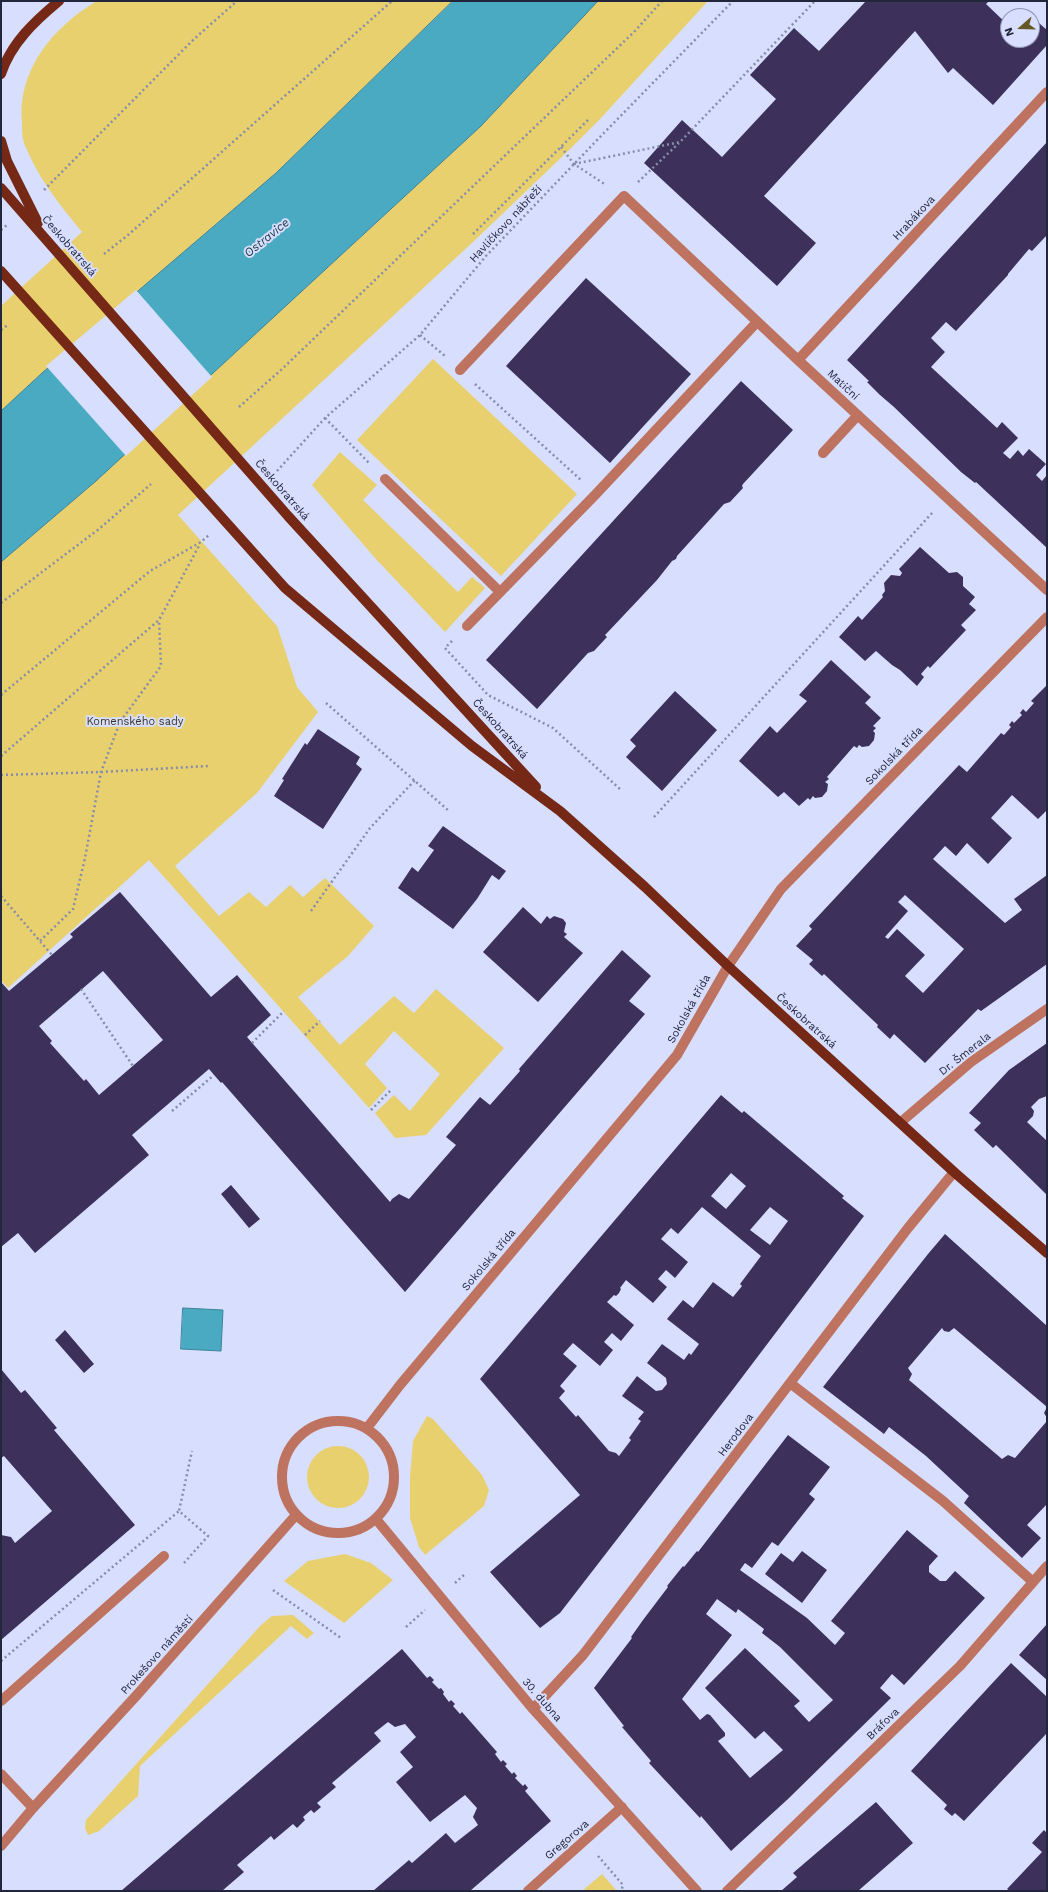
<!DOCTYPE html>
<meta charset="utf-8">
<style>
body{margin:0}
#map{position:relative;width:1048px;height:1892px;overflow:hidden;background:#d7defe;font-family:"Work Sans",sans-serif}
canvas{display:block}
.frame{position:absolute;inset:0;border:2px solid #22263a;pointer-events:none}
.north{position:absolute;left:1000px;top:8px;width:40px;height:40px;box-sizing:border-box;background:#d7defe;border:1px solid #8f94b0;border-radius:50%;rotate:250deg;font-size:11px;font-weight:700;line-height:16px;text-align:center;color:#22263a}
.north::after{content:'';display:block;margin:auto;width:14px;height:18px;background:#655825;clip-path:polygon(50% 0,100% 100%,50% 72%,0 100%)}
</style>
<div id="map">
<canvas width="1048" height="1892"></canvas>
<div class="frame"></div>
<div class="north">N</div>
</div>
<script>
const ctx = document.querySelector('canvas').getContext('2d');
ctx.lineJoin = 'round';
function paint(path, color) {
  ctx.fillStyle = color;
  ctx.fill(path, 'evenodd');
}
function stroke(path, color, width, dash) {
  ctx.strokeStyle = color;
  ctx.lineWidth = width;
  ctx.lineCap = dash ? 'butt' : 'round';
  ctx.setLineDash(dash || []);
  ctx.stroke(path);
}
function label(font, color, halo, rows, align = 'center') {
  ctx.font = font + ' "Work Sans",sans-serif';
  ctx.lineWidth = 4;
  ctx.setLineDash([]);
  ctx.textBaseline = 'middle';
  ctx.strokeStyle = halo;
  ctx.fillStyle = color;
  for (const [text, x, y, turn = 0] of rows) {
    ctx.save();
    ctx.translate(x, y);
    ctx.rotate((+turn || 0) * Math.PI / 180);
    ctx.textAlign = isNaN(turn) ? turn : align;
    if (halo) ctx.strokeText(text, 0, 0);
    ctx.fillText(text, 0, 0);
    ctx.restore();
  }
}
const green = new Path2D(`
 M97 1H453L276 173 42 373 1 411V306L82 232C59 204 38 178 24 143 22 137 22 128 22 122 17 70 54 26 97 1Z
 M598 1H708L600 119 566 153 473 242 178 515 277 626 297 687 318 712 257 793 175 866 219 916 249 892 266 907 290 885 303 897 325 878 374 926 348 956 298 997 340 1045 394 996 414 1013 436 989 504 1048 426 1135 395 1138 375 1113 394 1095 410 1111 440 1074 394 1031 365 1064 387 1088 369 1108 149 860 8 988 1 980V562L96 481 481 126Z
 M433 359 577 494 501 576 357 440Z
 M340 452 377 485 363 500 458 592 472 577 485 588 445 632 375 558 312 485Z
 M427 1416 433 1419 482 1475 489 1490 484 1506 425 1555 419 1547 410 1518V1477L413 1441Z
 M307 1477a31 31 0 1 1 62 0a31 31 0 1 1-62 0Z
 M345 1554 371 1563 393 1580 344 1623 284 1581 308 1561Z
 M293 1615 314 1633 307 1639 291 1626 140 1766 138 1796 99 1831 88 1835 85 1828 86 1820 260 1626 272 1616Z
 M602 1874 617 1891H582Z`);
const water = new Path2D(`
 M453 1H598L481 126 96 481 1 562V411L42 373 276 173Z
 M183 1308 223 1310 221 1351 181 1349Z`);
const pier = new Path2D(`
 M136 290 212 377 126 456 46 366Z`);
const building = new Path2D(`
 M866 1H989L986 4 1008 25V40H1032V17L1047 30V45L993 105 953 68 948 73 915 31 764 196 816 243 777 286 644 163 682 120 722 157 776 99 750 75 794 28 819 51Z
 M1047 142V235L1032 251 1029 249 1008 274V275L956 331 946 322 931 338 945 352 931 367 997 428 1002 422 1018 438 1003 453 1010 459 1018 450 1023 456 1029 449 1046 464 1036 475 1042 481 1047 475V548L976 482 975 483 961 472 894 407 880 395 867 382 869 381 847 360Z
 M586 278 691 374 610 463 506 366Z
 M741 381 793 430 743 484 742 486 743 488 730 502 724 504 677 556 676 559 672 561 657 580 607 633 605 635 607 637 594 651 588 653 537 709 486 660Z
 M920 547 949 573 957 572 963 577V586L975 597 969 604 976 610 961 625 966 630 930 668 928 666 921 674 924 677 917 686 900 670 892 665 876 651 865 661 839 637 858 616 862 620 883 597 882 595 885 591 884 583 891 575 900 576 902 573 899 569Z
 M831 660 871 697 865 703 881 718 873 726 876 728 873 731 875 733 874 740 869 746 862 747 859 745 857 748 854 746 827 777 829 779 825 782 828 784 827 791 822 797 815 798 813 796 810 800 808 798 799 806 784 792 778 797 739 761 770 726 777 733 807 701 799 695Z
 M1047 685V810L1038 819 1012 795 991 818 1012 838 988 864 967 843 956 856 945 846 933 859 1005 923 1022 910 1014 899 1047 875V964L981 1011 978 1009 925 1063 894 1034 890 1039 877 1027 878 1025 824 974 822 976 809 964 813 960 796 946 812 929 809 926 959 765 967 772 1001 733 1004 735 1011 727 1009 725 1012 721 1014 723 1022 715 1020 713 1023 709 1026 712 1034 703 1031 701ZM905 895 964 949 923 993 905 976 925 955 897 929 888 939 885 937 908 911 898 902Z
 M675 691 717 730 662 791 626 757 636 746 630 740Z
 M318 729 360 757 356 764 362 769 323 829 274 796 284 780 282 779 305 743 307 745Z
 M443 826 506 871 499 880 492 875 477 899 453 929 398 888 412 867 418 872 434 850 428 846Z
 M120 892 211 997 237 975 271 1015 247 1037 390 1202 392 1199 399 1194 409 1199 456 1145 446 1137 480 1097 490 1105 520 1071 519 1069 622 950 651 976 629 1001 645 1014 405 1292 222 1082 221 1083 209 1069 132 1135 149 1155 35 1253 18 1233 1 1247V982L9 991 73 937 70 934ZM103 971 163 1040 99 1095 86 1079 84 1081 50 1043 52 1041 39 1026Z
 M523 907 541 924 547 916 550 919 554 916 563 919 566 923 564 932 567 934 564 937 583 953 538 1002 483 952Z
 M1047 1043V1096L1039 1099 1031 1107 1034 1111 1033 1116 1027 1122 1047 1141V1195L996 1145 993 1148 974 1130 981 1123 969 1113 1009 1070Z
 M721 1095 742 1113 744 1111 844 1196 842 1198 864 1216 734 1388 560 1613 540 1628 490 1572 580 1495 480 1379ZM731 1173 746 1186 726 1209 711 1196ZM702 1207 761 1256 740 1284 742 1286 733 1297 713 1282 693 1308 683 1300 667 1319 699 1344 691 1355 689 1353 684 1360 662 1344 647 1363 666 1378 667 1384 662 1390 656 1391 637 1376 622 1396 644 1412 638 1419 641 1421 629 1438 631 1440 619 1456 616 1453 609 1451 578 1415 576 1417 559 1398 565 1391 560 1386 577 1366 563 1354 573 1343 600 1366 613 1350 604 1342 612 1333 621 1341 634 1325 607 1302 614 1295 616 1296 619 1293 621 1289 620 1288 626 1280 653 1303 667 1287 658 1279 666 1270 675 1278 688 1262 661 1239 671 1228 678 1234ZM770 1207 788 1221 770 1245 750 1230Z
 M231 1185 260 1219 249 1228 221 1194Z
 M945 1234 1047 1326V1418L1044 1413 1047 1407 954 1328 949 1332 944 1331 942 1328 908 1368 912 1374 909 1380 1002 1459 1008 1455 1015 1458 1047 1421V1504L1027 1525 1041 1538 1022 1558 964 1503 969 1496 926 1456 889 1427 884 1434 823 1387 928 1254Z
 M65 1330 94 1364 84 1373 55 1340Z
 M1 1369 21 1393 25 1390 57 1428 54 1430 135 1525 1 1640V1535L11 1537 15 1543 52 1511 4 1456 1 1458Z
 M788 1435 830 1467 809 1494 815 1499 778 1546 772 1542 752 1568 745 1563 740 1570 807 1618 835 1645 845 1633 831 1621 907 1530 938 1556 929 1566V1572L940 1581H946L955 1571 985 1598 904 1685 892 1674 880 1688 891 1698 788 1799 731 1851 701 1816 700 1818 649 1763 651 1761 622 1727 624 1726 594 1688 632 1638 631 1637 643 1620 668 1587 667 1586 683 1566 684 1567 697 1551 698 1552ZM717 1599 736 1613 738 1609 764 1629 762 1633 780 1647 833 1700 809 1722 794 1706 800 1701 745 1648 705 1688 755 1739 764 1731 783 1750 750 1778 718 1741 725 1736V1733L710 1715 707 1714 700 1720 682 1699 732 1635 706 1614Z
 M802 1551 827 1570 802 1603 765 1574 781 1553 793 1562Z
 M1047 1624V1680L1019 1655Z
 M402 1649 427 1678 430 1676 434 1680 432 1682 439 1689 441 1688 444 1692 443 1694 449 1702 451 1700 455 1704 453 1706 460 1714 462 1712 497 1752 495 1754 501 1762 503 1760 507 1764 505 1766 512 1774 514 1772 517 1776 515 1778 523 1786 525 1784 528 1788 525 1791 551 1821 470 1891H373L409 1860 412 1863 446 1833 455 1843 478 1825 473 1817 477 1808 465 1795 430 1822 396 1782 413 1767 400 1752 416 1737 405 1724 395 1727 388 1722 374 1733 381 1741 332 1783 336 1787 317 1803 321 1807 314 1813 311 1810 303 1817 305 1820 297 1828 293 1824 274 1840 271 1836 237 1865 244 1872 222 1891H121Z
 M1011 1663 1047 1697V1733L964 1821 955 1813 952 1816 944 1809 947 1805 911 1771Z
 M876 1802 913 1843 858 1891H781L797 1877 793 1873Z
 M1044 1830 1047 1833V1891H1010L1007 1889 1042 1852 1032 1843Z`);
const path = new Path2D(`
 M561 147 574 164 606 185
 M574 164 680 142 815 1
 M638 182 679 143
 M44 190 194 39 237 1
 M1 230 7 225
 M473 234 589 119
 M104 254 128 235 392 1
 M1 330 9 324
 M420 335 445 356
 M475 384 581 480
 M239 407 281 370 634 32 662 1
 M325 418 370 464
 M277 471 325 418 420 335 486 256 600 137 733 1
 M1 603 99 529 151 484
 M452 641 445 648 488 695 553 728 621 790
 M1 695 150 571 201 542 209 535
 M326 703 449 811
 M1 756 159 620 200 544
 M1 775 101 772 208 766
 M654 817 933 512
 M1 896 52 955
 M311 911 370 828 415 780
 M40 941 73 909 85 858 101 772 120 722 161 666 159 620
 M81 989 133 1066
 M305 1035 320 1021
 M252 1043 284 1011
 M371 1110 390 1091
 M172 1111 214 1075
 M184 1563 208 1536 179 1511 192 1451
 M455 1583 465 1574
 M273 1590 341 1638
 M406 1627 425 1610
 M1 1661 179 1511
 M598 1856 623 1885 621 1891`);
const minor = new Path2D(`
 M798 360 1047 92
 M460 370 624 196 798 360 1047 590
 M823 453 858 415
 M385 479 500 592
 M467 626 596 494 757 322
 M901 1122 971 1062 1047 1009
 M790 1383 943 1501 1033 1582
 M282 1477a56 56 0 1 1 112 0a56 56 0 1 1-112 0Z
 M367 1428 400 1385 677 1055 728 966 781 889 1047 617
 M376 1519 533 1709 697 1891
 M1 1701 164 1556
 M533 1709 583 1655 908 1228 954 1172
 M1 1774 33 1808
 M1 1846 33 1808 136 1696 296 1515
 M528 1891 622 1807
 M727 1891 960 1666 1047 1566`);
const major = new Path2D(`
 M1 74C11 43 35 21 59 1
 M1 141 7 161 38 223
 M1 188 288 516 536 787
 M1 271 285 588 472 746 560 811 645 887 728 966 954 1172 1047 1253`);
const streetNames = [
 ["Hrabákova",914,218,-47],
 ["Havlíčkovo nábřeží",506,224,-47],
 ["Českobratrská",69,246,49],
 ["Matiční",843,385,43],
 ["Českobratrská",282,490,49],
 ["Českobratrská",500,729,48],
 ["Sokolská třída",894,756,-46],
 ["Sokolská třída",689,1009,-61],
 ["Českobratrská",806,1021,42],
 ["Dr. Šmerala",965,1054,-38],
 ["Sokolská třída",489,1260,-50],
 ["Herodova",736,1435,-53],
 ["Prokešovo náměstí",157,1655,-48],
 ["30. dubna",542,1700,49],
 ["Bráfova",883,1724,-44],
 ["Gregorova",567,1840,-41]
];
const parkNames = [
 ["Komenského sady",135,722]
];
const waterNames = [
 ["Ostravice",267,238,-39]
];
paint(green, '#e9d06e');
paint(water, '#49aac1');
stroke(water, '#3d8298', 1);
paint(pier, '#d7defe');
paint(building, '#3d315c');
stroke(path, '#878da8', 2.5, [2, 3]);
stroke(minor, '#be7360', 10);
stroke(major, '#752815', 10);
label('11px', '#22263a', '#d7defe', streetNames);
label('11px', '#3b351e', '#d7defe', parkNames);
label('italic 12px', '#19373f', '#d7defe', waterNames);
</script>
